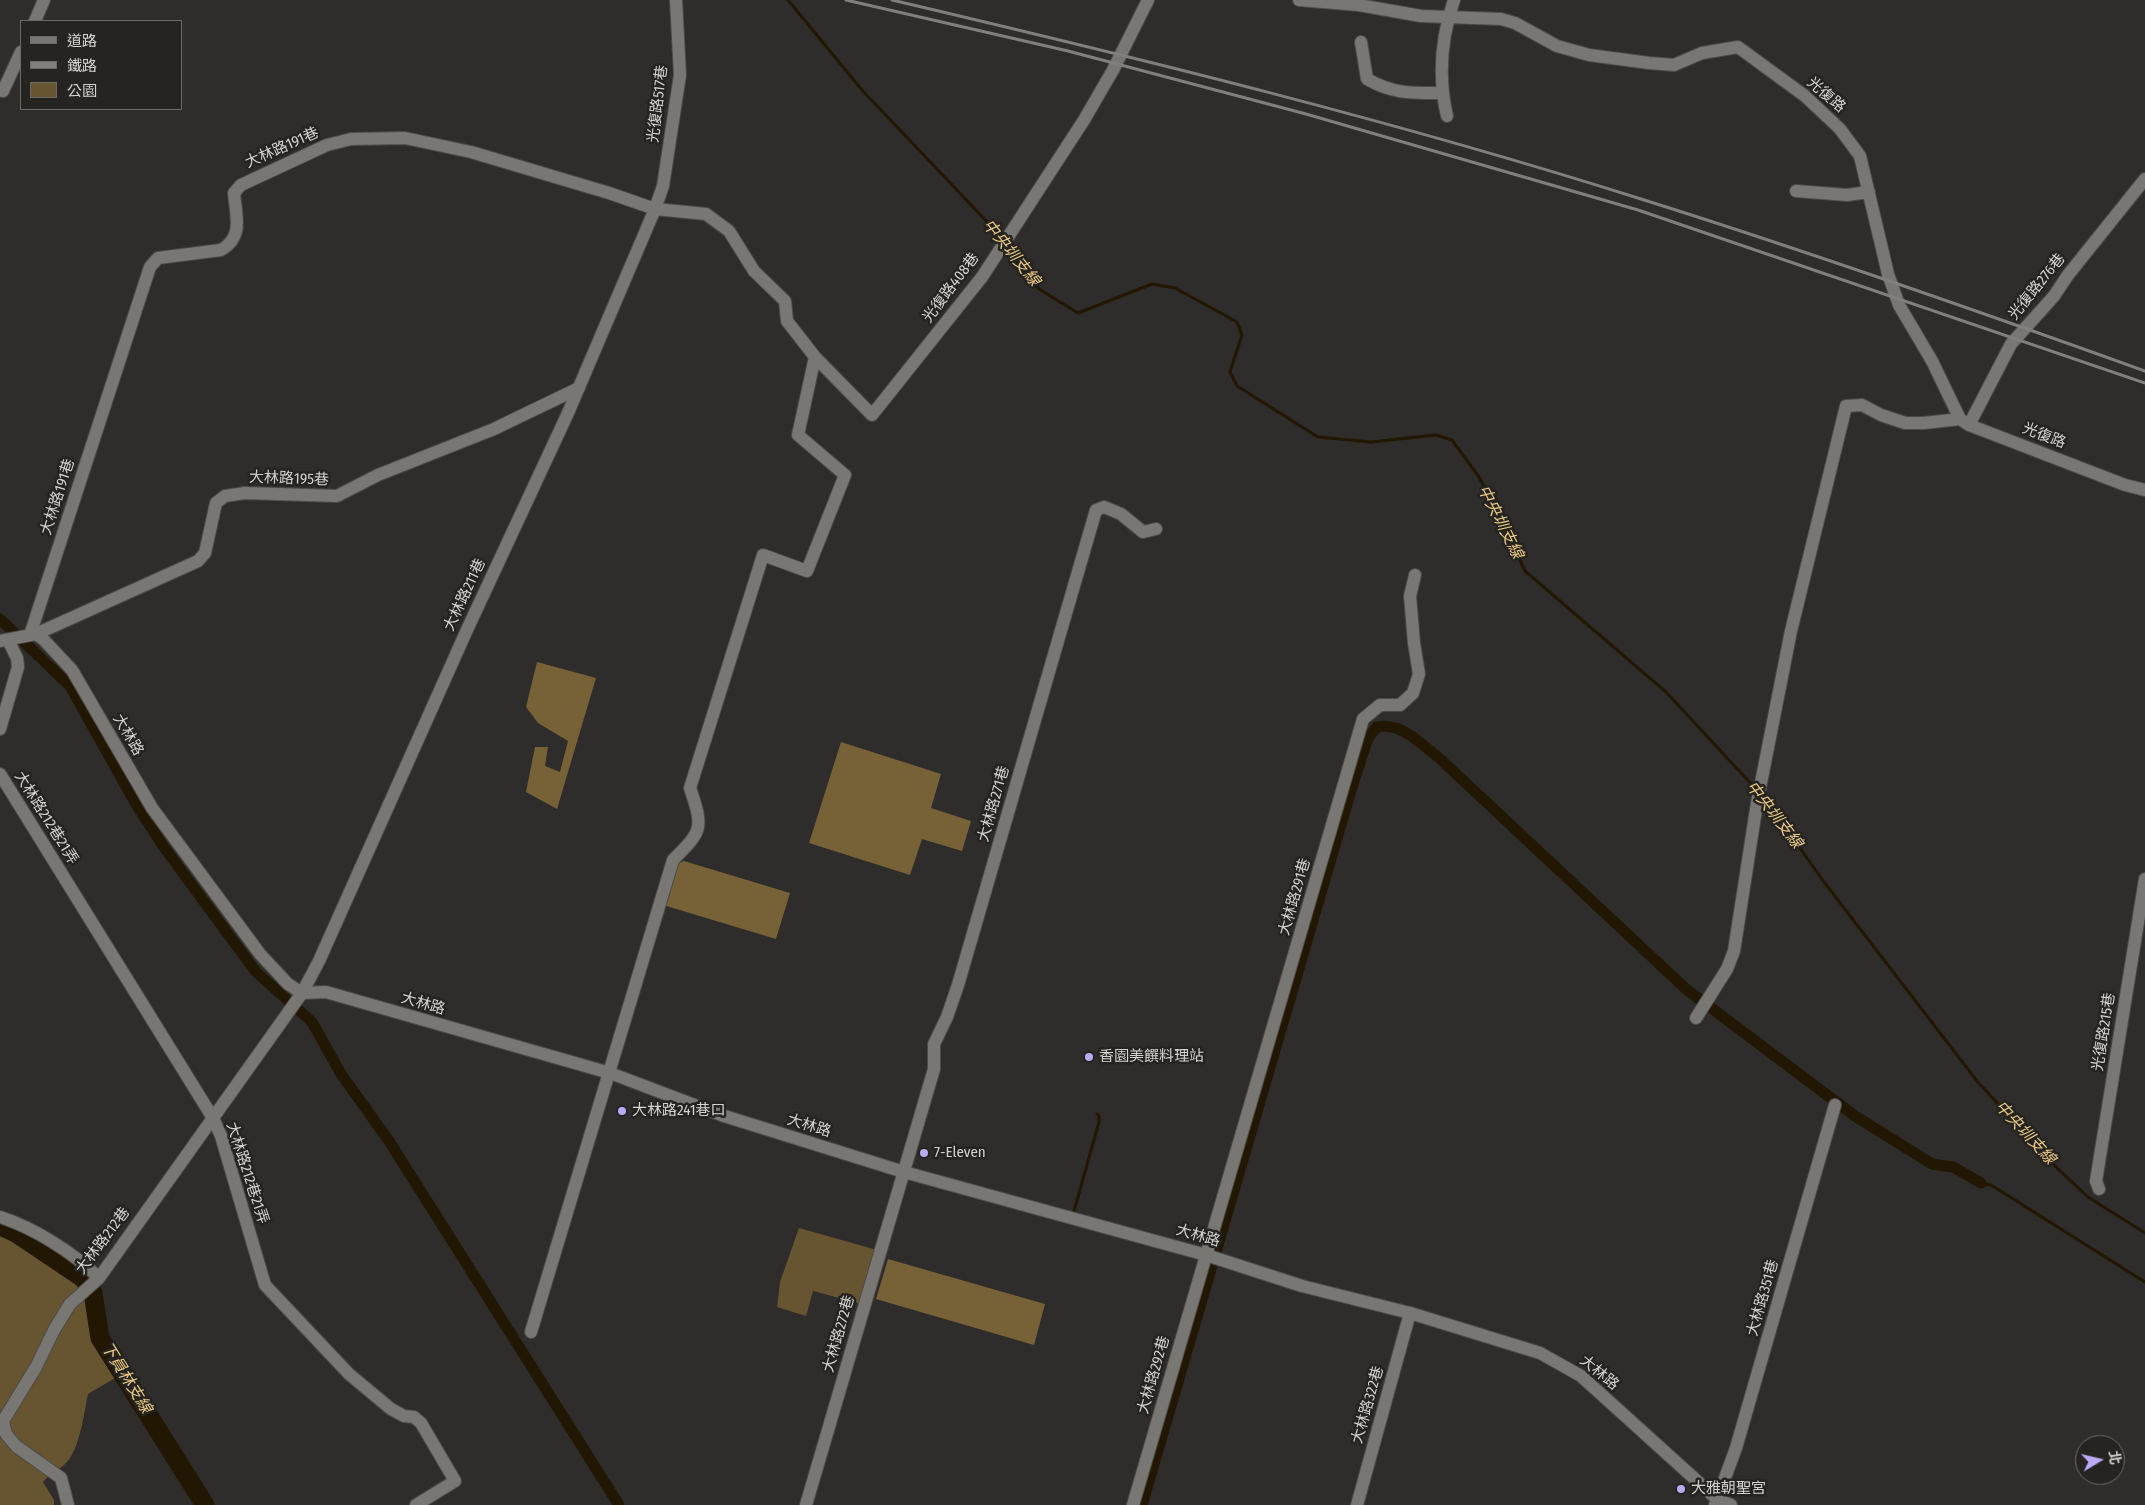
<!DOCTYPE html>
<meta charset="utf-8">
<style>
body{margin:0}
#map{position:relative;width:2145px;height:1505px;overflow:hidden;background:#2f2d2b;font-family:"Fira Sans Condensed","Noto Sans TC",sans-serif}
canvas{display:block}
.legend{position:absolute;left:20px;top:20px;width:162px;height:90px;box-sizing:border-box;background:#252421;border:1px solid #6a6a67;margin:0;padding:6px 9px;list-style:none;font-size:15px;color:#d2d2d0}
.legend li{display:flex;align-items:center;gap:10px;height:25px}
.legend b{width:25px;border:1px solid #6a6a67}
.north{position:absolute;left:2075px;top:1435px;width:50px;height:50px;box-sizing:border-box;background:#252421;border:1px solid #6a6a67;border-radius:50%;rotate:81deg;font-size:14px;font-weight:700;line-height:20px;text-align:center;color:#d2d2d0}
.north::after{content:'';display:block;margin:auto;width:18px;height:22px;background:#bcaaf6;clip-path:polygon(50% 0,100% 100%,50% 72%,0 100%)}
</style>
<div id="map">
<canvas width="2145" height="1505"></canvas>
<ul class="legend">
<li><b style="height:6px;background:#797774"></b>道路</li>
<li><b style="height:6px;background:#807f7d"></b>鐵路</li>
<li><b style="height:14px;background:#665530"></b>公園</li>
</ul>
<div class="north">北</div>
</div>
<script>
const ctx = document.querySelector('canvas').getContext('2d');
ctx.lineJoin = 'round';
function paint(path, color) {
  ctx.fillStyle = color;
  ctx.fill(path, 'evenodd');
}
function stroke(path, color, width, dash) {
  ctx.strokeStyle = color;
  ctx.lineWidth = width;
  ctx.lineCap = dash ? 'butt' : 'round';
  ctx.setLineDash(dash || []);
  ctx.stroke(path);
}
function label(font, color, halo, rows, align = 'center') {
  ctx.font = font + ' "Fira Sans Condensed","Noto Sans TC",sans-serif';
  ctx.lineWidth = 5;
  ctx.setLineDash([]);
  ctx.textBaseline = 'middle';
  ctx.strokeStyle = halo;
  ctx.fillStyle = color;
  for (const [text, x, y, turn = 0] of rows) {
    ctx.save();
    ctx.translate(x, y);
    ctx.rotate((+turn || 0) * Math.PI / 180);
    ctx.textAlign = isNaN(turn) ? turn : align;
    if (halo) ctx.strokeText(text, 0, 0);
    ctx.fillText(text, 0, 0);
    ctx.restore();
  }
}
const green = new Path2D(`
 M799 1228 877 1250 862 1304 813 1291 806 1316 777 1307 780 1282Z
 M0 1231 13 1236 78 1282 86 1296 97 1339 115 1378 88 1394C84 1413 80 1447 67 1462 60 1470 50 1473 43 1482L54 1500V1505H0Z`);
const forest = new Path2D(`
 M537 662 596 678 557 809 526 792 535 747H548L545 766 560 772 568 741 538 723 526 707Z
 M841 742 941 774 931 808 971 821 962 851 922 839 910 875 809 843Z
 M684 861 790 893 776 939 663 905 675 865Z
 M888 1259 1045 1304 1034 1345 876 1299Z`);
const stream = new Path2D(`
 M788 0 862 90 992 227 1001 242
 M1005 247 1039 289 1078 313 1152 284 1175 288 1237 322 1242 335 1230 372 1237 386 1318 437 1371 442 1436 435 1452 440 1479 477 1494 504 1525 571 1666 692 1755 788
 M1763 796 1824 882 1977 1081 2054 1165 2088 1197 2145 1233
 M1981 1183 1991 1185 2145 1282
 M1074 1211 1099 1122V1116L1097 1114`);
const canal = new Path2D(`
 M0 619 70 686 136 804 163 846 256 972 312 1022 341 1074 389 1141 619 1505
 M1142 1505 1352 787 1368 738 1377 727C1401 722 1419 743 1437 756L1686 989 1855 1116 1932 1164 1953 1167 1981 1183`);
const river = new Path2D(`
 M0 1226 16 1233 83 1278 93 1293 100 1338 205 1505`);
const minor = new Path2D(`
 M1299 0 1359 5 1421 16 1501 19 1515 23 1557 46 1589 55 1649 63 1674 65 1702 53 1738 47 1805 96 1840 129 1860 156 1888 274 1899 305 1932 361 1960 419 1969 425 2125 485 2145 490
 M35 21 44 0
 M1361 42 1367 79C1393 94 1412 93 1441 93
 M0 90 3 91 21 52
 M1447 116C1438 77 1441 38 1454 0
 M1796 191 1847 195 1869 192
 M815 357 872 415 982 277 1084 120 1113 70 1148 0
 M1969 425 2011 344 2054 296 2068 275 2145 179
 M36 634 198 561 205 553 216 503 225 496 245 493 337 496 378 475 494 429 579 388
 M30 635 150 267 158 258 221 250C244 237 236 216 234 193L241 185 327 145 351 139 405 138 471 152 609 193 655 209 706 214 729 231 754 271 785 301 787 321 815 357 798 435 845 475 807 571 763 555 690 788C704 829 702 831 673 860L531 1332
 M0 729 18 667 17 658 8 640
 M0 774 213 1118 221 1136 265 1285 349 1374 391 1409 404 1416 414 1417 421 1423 455 1481 416 1505
 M1696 1018 1727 969 1734 951 1757 803 1791 631 1846 406 1862 405 1881 415 1905 423H1924L1960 419
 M2099 1189 2096 1181 2145 879
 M0 1217C34 1228 74 1253 99 1278
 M68 1505 61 1478 16 1446 6 1434 3 1421 36 1367 54 1330 70 1304 99 1278 302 993 319 961 466 632 568 413 655 209 663 186 680 75 676 0
 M806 1505 934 1069V1044L947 1017 958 985 1096 510 1104 507 1121 514 1143 532 1156 529
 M1133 1505 1363 719 1380 705H1400L1413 693 1419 674 1414 643 1410 596 1415 575
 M1357 1505 1410 1313
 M1715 1505 1736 1448 1835 1105`);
const tertiary = new Path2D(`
 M0 641 36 634 43 639 72 670 152 808 260 954 288 984 302 993 326 992 610 1073 721 1115 904 1172 1206 1255 1302 1286 1410 1313 1540 1353 1581 1376 1717 1499 1731 1505`);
const rail = new Path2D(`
 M846 0 1068 51 1306 114 1638 210 2145 383
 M892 0C1143 59 1395 121 1641 199 1810 252 1978 311 2145 371`);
const markers = [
 [1089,1057,5,"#bcaaf6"],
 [622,1111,5,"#bcaaf6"],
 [924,1153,5,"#bcaaf6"],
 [1681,1489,5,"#bcaaf6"]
];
const streetNames = [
 ["光復路",1826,95,41],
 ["光復路517巷",658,104,-83],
 ["大林路191巷",282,148,-24],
 ["光復路276巷",2037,287,-51],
 ["光復路408巷",951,288,-53],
 ["光復路",2044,436,21],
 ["大林路195巷",289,479,2],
 ["大林路191巷",58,497,-72],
 ["大林路211巷",465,595,-65],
 ["大林路",128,735,60],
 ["大林路271巷",994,804,-74],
 ["大林路212巷21弄",46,818,58],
 ["大林路291巷",1295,897,-74],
 ["大林路",423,1004,16],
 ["光復路215巷",2104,1032,-81],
 ["大林路",809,1126,17],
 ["大林路212巷21弄",247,1173,72],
 ["大林路",1198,1236,16],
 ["大林路212巷",103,1241,-53],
 ["大林路351巷",1763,1298,-74],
 ["大林路272巷",839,1334,-74],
 ["大林路",1599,1373,39],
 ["大林路292巷",1154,1375,-74],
 ["大林路322巷",1368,1405,-74]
];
const poiNames = [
 ["香園美饌料理站",1099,1057],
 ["大林路241巷口",632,1111],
 ["7-Eleven",934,1153],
 ["大雅朝聖宮",1691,1489]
];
const waterNames = [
 ["中央圳支線",1011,253,51],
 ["中央圳支線",1500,522,63],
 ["中央圳支線",1774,815,52],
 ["中央圳支線",2025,1133,47],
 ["下員林支線",126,1378,58]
];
paint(green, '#665530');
paint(forest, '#776237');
stroke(stream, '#211702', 3);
stroke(canal, '#211702', 11);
stroke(river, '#211702', 19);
stroke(minor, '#4b4b48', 14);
stroke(tertiary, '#4b4b48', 14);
stroke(minor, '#797774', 12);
stroke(tertiary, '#797774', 12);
stroke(rail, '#807f7d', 3);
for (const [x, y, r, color] of markers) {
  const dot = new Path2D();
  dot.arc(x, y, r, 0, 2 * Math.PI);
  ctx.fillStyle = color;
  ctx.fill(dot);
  stroke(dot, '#252421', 2);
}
label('15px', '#d2d2d0', '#252421', streetNames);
label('15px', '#d2d2d0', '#252421', poiNames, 'left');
label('italic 16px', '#e9c882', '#252421', waterNames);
</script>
